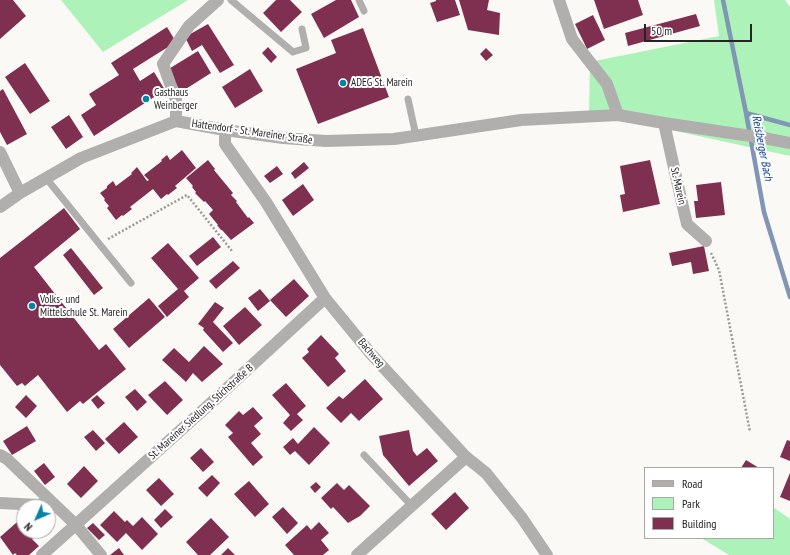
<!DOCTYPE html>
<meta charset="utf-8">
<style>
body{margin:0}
#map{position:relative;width:790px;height:555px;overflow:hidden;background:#fbf9f6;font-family:"PT Sans Narrow",sans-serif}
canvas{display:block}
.legend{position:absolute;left:644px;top:467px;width:130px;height:72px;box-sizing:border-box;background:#fff;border:1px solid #a8a8a7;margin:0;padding:5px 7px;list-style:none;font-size:12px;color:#252524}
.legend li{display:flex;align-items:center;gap:8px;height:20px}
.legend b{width:20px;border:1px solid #a8a8a7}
.north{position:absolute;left:16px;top:499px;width:40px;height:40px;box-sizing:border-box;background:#fff;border:1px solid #a8a8a7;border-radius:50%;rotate:225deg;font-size:11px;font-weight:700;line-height:16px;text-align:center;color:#252524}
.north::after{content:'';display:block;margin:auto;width:14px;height:18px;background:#0583a7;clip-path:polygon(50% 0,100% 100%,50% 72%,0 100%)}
.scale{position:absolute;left:644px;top:24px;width:108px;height:18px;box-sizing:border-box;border:2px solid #252524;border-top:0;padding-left:5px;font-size:12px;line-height:14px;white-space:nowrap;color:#252524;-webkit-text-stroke:3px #fff;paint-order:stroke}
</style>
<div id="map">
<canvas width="790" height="555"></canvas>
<ul class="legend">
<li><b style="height:5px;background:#b0afae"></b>Road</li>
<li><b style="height:11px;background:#acf2b9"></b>Park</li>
<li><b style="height:11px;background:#7f3051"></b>Building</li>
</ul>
<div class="north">N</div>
<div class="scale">50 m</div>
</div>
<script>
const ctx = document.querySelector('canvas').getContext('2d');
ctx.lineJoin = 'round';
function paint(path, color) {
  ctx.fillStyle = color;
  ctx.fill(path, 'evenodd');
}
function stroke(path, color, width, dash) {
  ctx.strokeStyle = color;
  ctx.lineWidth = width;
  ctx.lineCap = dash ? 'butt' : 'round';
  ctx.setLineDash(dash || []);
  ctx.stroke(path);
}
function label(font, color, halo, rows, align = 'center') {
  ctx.font = font + ' "PT Sans Narrow",sans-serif';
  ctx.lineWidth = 4;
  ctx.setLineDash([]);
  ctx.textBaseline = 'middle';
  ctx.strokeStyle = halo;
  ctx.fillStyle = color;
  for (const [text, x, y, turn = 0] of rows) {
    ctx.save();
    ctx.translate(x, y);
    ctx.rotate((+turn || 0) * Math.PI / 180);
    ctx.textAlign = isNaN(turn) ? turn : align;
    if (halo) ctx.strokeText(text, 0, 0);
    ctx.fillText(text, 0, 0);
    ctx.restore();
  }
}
const green = new Path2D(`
 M61 0H188L103 52Z
 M714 0H785L790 7V156L589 112 590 62 719 36Z
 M773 507 790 519V555H729L701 538H773Z`);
const stream = new Path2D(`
 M723 0 746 113 764 212 790 297
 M746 113 790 125`);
const building = new Path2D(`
 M0 0H13L26 16 0 39Z
 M276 0H290L302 12 281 32 263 13Z
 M336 0H351L359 17 324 38 311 14Z
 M436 0H455L460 15 437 22 430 3 436 1Z
 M459 0H489L487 10 500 13 499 35 468 30Z
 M594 0H638L643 15 604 29Z
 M696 14 700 26 628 46 625 33Z
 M593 15 605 40 587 49 575 24Z
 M208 24 234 65 220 73 202 45 192 51 185 37Z
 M167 27 176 42 133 69 140 81 154 72 165 90 94 136 81 115 96 105 89 94 119 75 111 63Z
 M363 28 389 97 318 124 296 69 336 53 331 40Z
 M268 47 277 57 271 63 262 53Z
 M486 48 493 55 486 61 480 54Z
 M198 51 211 73 181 92 167 70Z
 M25 63 50 101 30 114 5 77Z
 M250 69 263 91 235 108 222 87Z
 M3 89 27 134 7 145 0 132V91Z
 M69 115 83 137 66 149 51 127Z
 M182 150 196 168 175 186 177 188 168 195 167 194 161 199 153 189 130 207 132 209 123 216 122 215 116 220 107 208 109 206 104 200 105 199 100 193 107 188V186L113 181 116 186 132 174 131 173 137 167 147 181 149 180 144 175 162 161 161 160 167 155 170 160Z
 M208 160 215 169 214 170 233 193 231 195 237 201 236 202 248 218 249 217 254 223 231 240 222 230H221L217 225H218L209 214 213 210 205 201 204 202 195 193 196 192 192 187 193 186 186 178Z
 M650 160 660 204 623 212 620 195 625 194 620 166Z
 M304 162 309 168 295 179 291 173Z
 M277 166 283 174 270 183 264 176Z
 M721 182 725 215 696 218 694 201H698L696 185Z
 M303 184 314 200 293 216 282 200Z
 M64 208 80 229 34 267 99 350 106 344 126 369 83 404 80 401 67 412 38 375 25 386 22 383 17 386 0 365V258Z
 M213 237 221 247 197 266 189 256Z
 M168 243 199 278 184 291 189 297 167 317 158 306 178 289 151 258Z
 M704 246 709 271 693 274 691 262 672 266 669 253Z
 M71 248 103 288 94 295 63 255Z
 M233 261 240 268 216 289 209 281Z
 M294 279 309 296 286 317 270 300Z
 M260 289 270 301 258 311 248 298Z
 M149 298 165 317 129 348 113 329Z
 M215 302 224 308 213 322 233 343 223 352 203 330 204 328 198 324Z
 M245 307 262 325 239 345 223 326Z
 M321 335 339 354 335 358 346 371 328 387 302 358 309 352 307 349Z
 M204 346 223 364 202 382 193 373 186 382 162 360 174 348 189 362Z
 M365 379 383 399 359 421 351 413 341 423 326 408 339 396 343 399Z
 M165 381 183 400 167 415 148 395Z
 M286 383 306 406 297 414 303 420 291 431 283 423 290 415 272 395Z
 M135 389 147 402 137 411 125 397Z
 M26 395 37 406 26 418 15 407Z
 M97 395 105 403 98 409 91 400Z
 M253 407 263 418 254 426 261 434 251 443 263 457 253 466 228 437 233 433 225 425 239 411 243 415Z
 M124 422 138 437 119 454 105 439Z
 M27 426 36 441 12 455 3 441Z
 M314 427 330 443 309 465 295 451 290 455 283 447 293 438 298 444Z
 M93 430 105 443 96 451 84 437Z
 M409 430 413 451 417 456 427 448 438 461 409 486 383 455 379 436Z
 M787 440 790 441V461L780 457Z
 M201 448 214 462 203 472 190 458Z
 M746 460 759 468H741Z
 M44 463 55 477 45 485 34 471Z
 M84 466 98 481 81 498 67 484Z
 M790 473V501L780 497Z
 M212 475 220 483 207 497 198 488Z
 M159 478 174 494 161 506 146 490Z
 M249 481 269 504 255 517 234 494Z
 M316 482 321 487 315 493 310 487Z
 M337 483 344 490 349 485 370 506 360 516 348 523 333 507 331 509 321 498Z
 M455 492 469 508 446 530 431 514Z
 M283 507 298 523 287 534 272 517Z
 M165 509 173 517 161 528 154 520Z
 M114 511 125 522 127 520 133 526 142 517 158 534 142 550 126 533 117 542 100 525Z
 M24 516V531H42L32 539 39 546 29 555H17L15 553 13 555 0 537Z
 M211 518 229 537 210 555H198L186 542Z
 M319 522 329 533 321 540 329 550 323 555H294L285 545 307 525 311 530Z
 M93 523 105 535 99 540 87 528Z
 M119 548 124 555H110Z
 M228 548 235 555H221Z`);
const path = new Path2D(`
 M108 239 187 195 232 251
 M711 253 719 270 750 432`);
const service = new Path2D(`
 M231 0 293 52 306 48 302 29
 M359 0 364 11
 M408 99 416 136
 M46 178 131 283
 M364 455 412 506`);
const minor = new Path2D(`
 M559 0 572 39 607 84 618 115
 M176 121V100L163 64 189 26 218 0
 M664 123 677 181 687 224 706 241
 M225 130V144L266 202 325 298 371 354 466 457 486 473 522 518 547 555
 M0 152 20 193
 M0 207 20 193 81 158 176 121 225 130 283 138 326 141 394 139 521 120 618 115 664 123 764 138 790 143
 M0 455 7 459 76 525 101 555
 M0 503 39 505 50 501
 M42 555 211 403 325 298
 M357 555 466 457`);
const markers = [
 [343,83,4,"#0583a7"],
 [146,99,4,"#0583a7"],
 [32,306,4,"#0583a7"]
];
const poiNames = [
 ["ADEG St. Marein",351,83],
 ["Gasthaus",154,93],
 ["Weinberger",154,106],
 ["Volks- und",40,300],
 ["Mittelschule St. Marein",40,313]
];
const streetNames = [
 ["Hattendorf - St. Mareiner Straße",252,132,8],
 ["St.-Marein",678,186,77],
 ["Bachweg",371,353,49],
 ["St. Mareiner Siedlung, Stichstraße B",201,412,-42]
];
const waterNames = [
 ["Reisberger Bach",762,148,79]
];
paint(green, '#acf2b9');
stroke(stream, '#8195b4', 4.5);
paint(building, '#7f3051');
stroke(path, '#9b9a98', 2.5, [2, 2]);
stroke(service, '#b0afae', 7);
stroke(minor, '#b0afae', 12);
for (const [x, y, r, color] of markers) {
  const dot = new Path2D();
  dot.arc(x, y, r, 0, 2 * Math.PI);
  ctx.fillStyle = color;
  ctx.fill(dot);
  stroke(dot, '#fff', 1.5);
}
label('11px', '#252524', '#fff', poiNames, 'left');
label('11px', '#252524', '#fff', streetNames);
label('italic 12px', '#063d8f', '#fff', waterNames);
</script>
